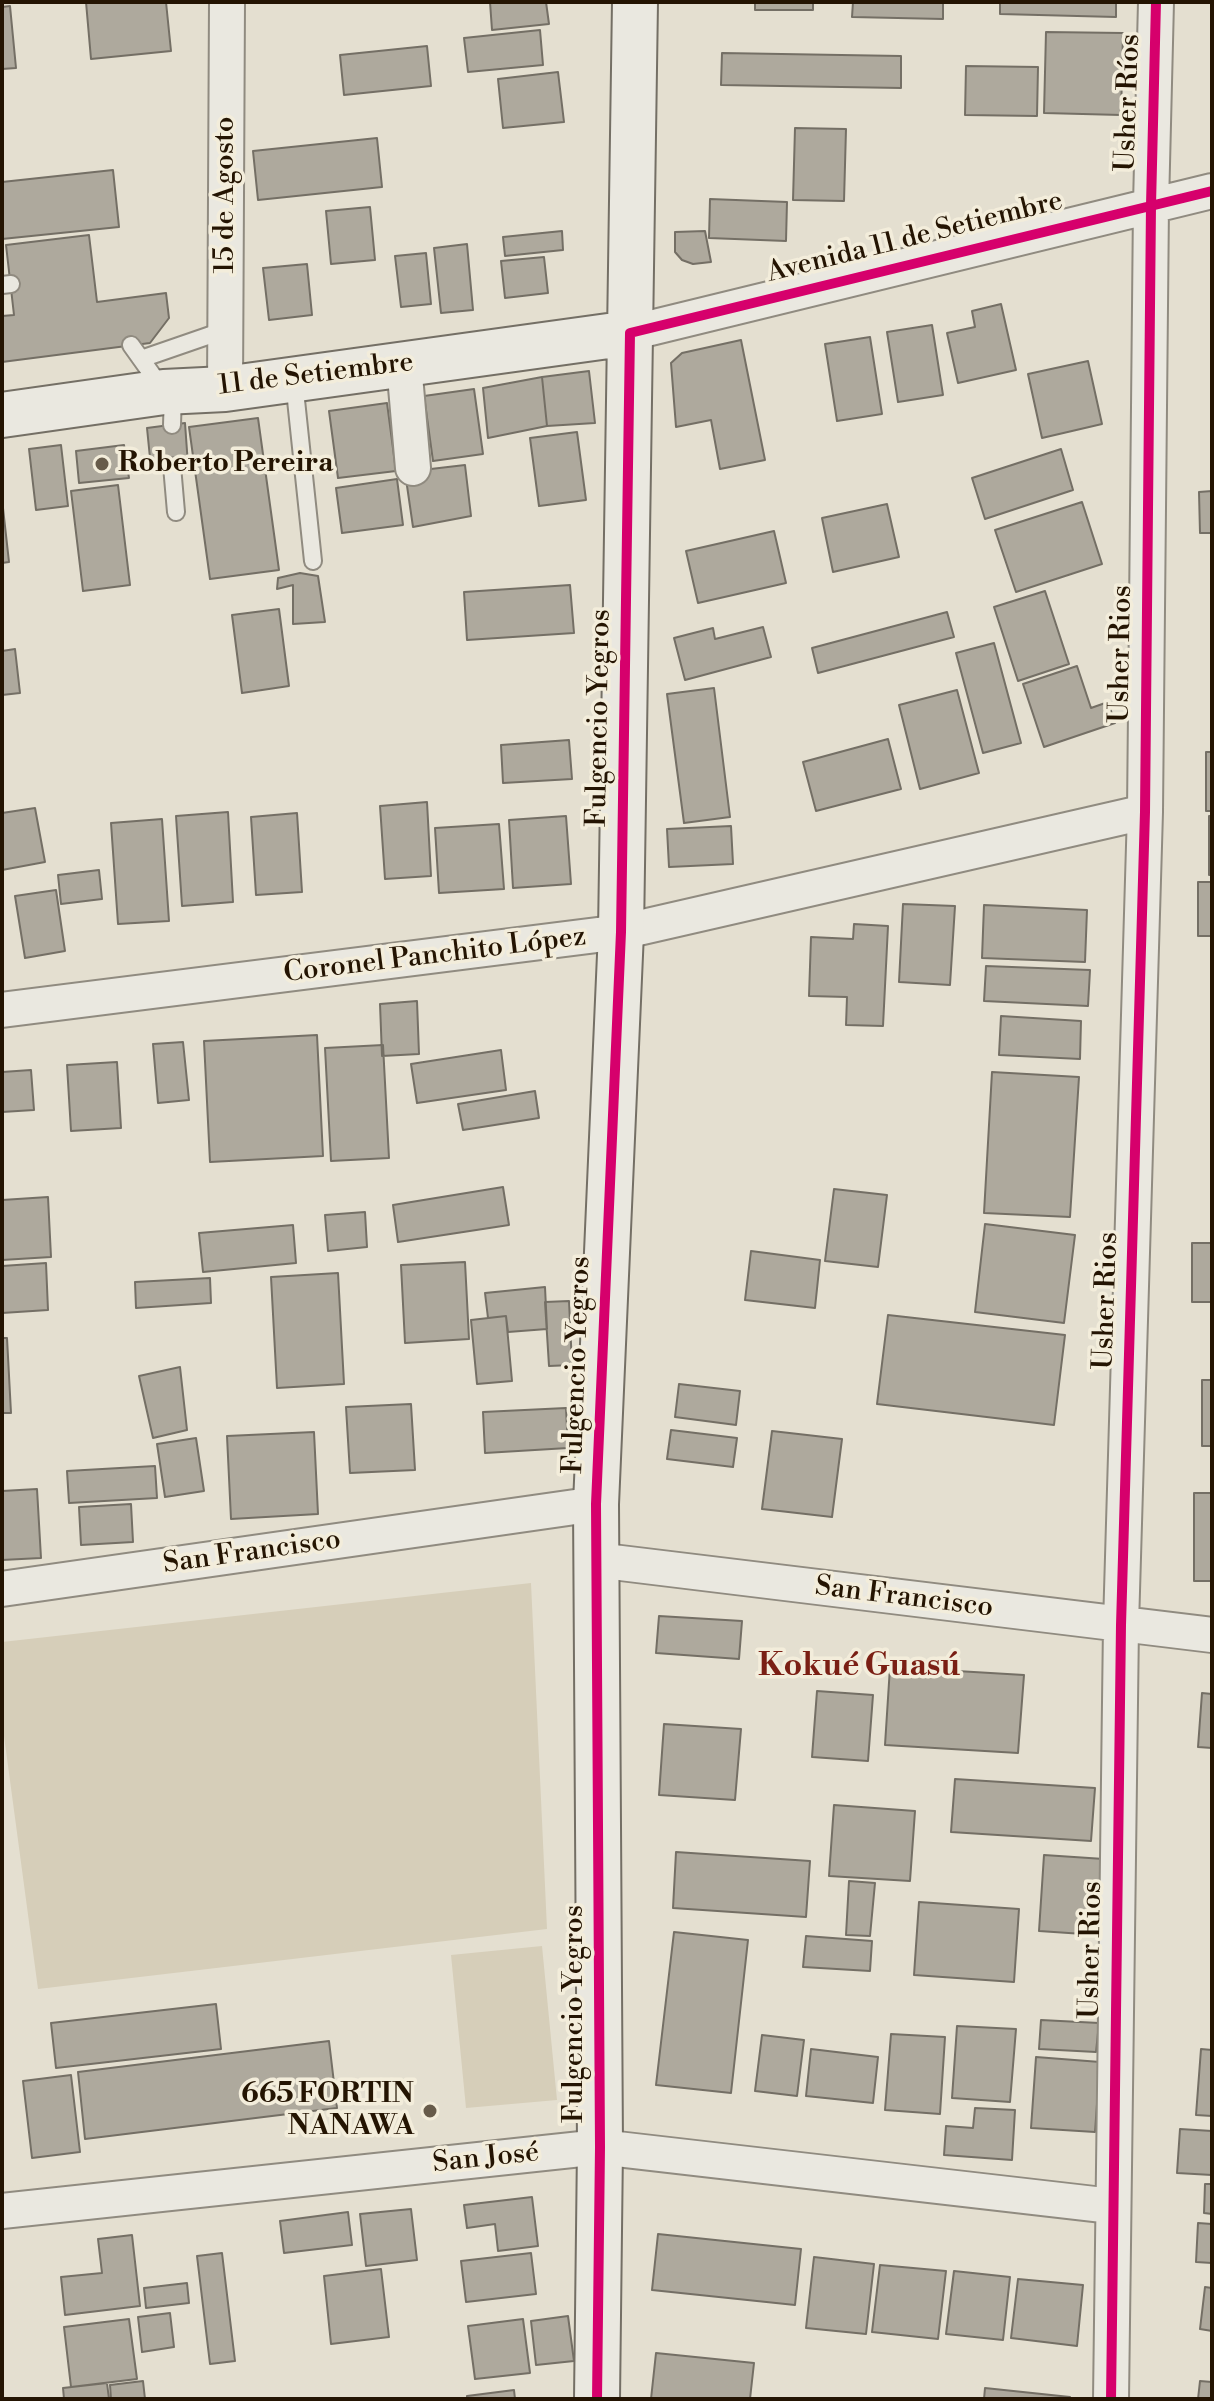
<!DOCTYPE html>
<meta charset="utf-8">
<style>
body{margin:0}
#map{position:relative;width:1214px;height:2401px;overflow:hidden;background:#e4dfd0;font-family:"Libre Bodoni",serif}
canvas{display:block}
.frame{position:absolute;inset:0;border:4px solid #241402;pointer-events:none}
</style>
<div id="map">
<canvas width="1214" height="2401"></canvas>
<div class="frame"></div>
</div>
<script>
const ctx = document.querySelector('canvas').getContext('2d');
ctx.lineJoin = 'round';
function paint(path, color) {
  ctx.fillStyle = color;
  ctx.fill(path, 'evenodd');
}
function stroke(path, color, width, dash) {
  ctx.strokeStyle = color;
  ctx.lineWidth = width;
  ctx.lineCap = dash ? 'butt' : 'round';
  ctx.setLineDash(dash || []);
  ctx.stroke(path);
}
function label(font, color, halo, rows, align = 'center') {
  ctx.font = font + ' "Libre Bodoni",serif';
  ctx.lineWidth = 7;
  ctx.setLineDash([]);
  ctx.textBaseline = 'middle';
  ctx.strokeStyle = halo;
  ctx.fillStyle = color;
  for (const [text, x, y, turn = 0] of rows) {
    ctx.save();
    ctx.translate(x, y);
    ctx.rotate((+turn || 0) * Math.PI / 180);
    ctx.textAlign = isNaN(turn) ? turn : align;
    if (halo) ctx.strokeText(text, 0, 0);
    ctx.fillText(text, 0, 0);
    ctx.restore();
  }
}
const green = new Path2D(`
 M531 1583 547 1929 38 1989 2 1721V1642Z
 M542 1946 557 2100 466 2108 451 1955Z`);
const building = new Path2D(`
 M86 2H166L171 51 91 59Z
 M490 2H546L549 24 492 30Z
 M755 2H813V10H755Z
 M853 2H943V19L852 17Z
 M1000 2H1116V17L1000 14Z
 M10 6 16 68 2 69V7Z
 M540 30 543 65 468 72 464 38Z
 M1046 32 1123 33 1121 115 1044 113Z
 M427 46 431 86 344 95 340 55Z
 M722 53 901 56V88L721 85Z
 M966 66 1038 67 1037 116 965 115Z
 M558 72 564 122 503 128 498 79Z
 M795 128 846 129 844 201 793 200Z
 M377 138 382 187 258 200 253 151Z
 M113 170 119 227 2 239V182Z
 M710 199 787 202 786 241 709 238Z
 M370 207 375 260 331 264 326 211Z
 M562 231 563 250 505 256 503 237Z
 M705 231 711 262 693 264 682 260 675 252V232Z
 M89 235 97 302 166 293 169 318 150 343 2 362V316L14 315 6 245Z
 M467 244 473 310 441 313 434 248Z
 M426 253 431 304 401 307 395 256Z
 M544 257 548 293 505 298 501 261Z
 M307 264 312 315 269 320 263 268Z
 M1001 304 1016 370 958 383 947 333 975 327 972 311Z
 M932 325 943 395 898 402 887 332Z
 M870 337 882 414 837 421 825 344Z
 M741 340 765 460 720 469 711 420 676 427 671 363 682 353Z
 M1088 361 1102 424 1042 438 1028 374Z
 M589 371 595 423 547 426 542 377Z
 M542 377 547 426 488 438 483 388Z
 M474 389 483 454 433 461 424 396Z
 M387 403 396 471 338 478 329 411Z
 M258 418 279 570 210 579 189 427Z
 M185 423 188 465 151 468 147 428Z
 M577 432 586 500 539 506 530 438Z
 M61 445 68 506 36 510 29 449Z
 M124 445 129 478 79 483 76 451Z
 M1061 449 1073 490 985 519 972 478Z
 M465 465 471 516 413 527 405 472Z
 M397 479 403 525 342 533 336 488Z
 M118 485 130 585 83 591 71 491Z
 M1212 491V533H1200L1199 492Z
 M2 499 9 562 2 563Z
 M1082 502 1102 564 1016 592 995 530Z
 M887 504 899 557 833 572 822 518Z
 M774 531 786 583 698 603 686 551Z
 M300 573 318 576 325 622 293 624V585L277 589 278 578Z
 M570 585 574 633 467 640 464 592Z
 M1045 591 1069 664 1018 681 994 607Z
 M279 609 289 686 242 693 232 615Z
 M947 612 954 637 818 673 812 648Z
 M763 627 771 657 685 680 674 638 713 628 715 639Z
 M994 643 1021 743 983 753 956 653Z
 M15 649 20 693 2 695V651Z
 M1077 666 1091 708 1108 702 1115 723 1044 747 1023 684Z
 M714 688 730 817 684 823 667 694Z
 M957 690 979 773 920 789 899 705Z
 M888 739 901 789 816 811 803 762Z
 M569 740 572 779 503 783 501 745Z
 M1206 752H1212V811H1206Z
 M427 802 431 876 385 879 380 806Z
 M35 808 45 862 2 870V813Z
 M228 812 233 902 182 906 176 816Z
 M297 813 302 892 256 895 251 817Z
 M566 816 571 884 513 888 509 820Z
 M1209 816H1212V875H1209Z
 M162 819 169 921 118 924 111 823Z
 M499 824 504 889 439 893 435 828Z
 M731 826 733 864 669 867 667 829Z
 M99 870 102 899 61 904 58 875Z
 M1198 882H1212V936H1198Z
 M56 890 65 951 25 958 15 896Z
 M903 904 955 906 950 985 899 982Z
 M984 905 1087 910 1085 962 982 958Z
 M854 924 888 926 883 1026 846 1025 847 997 809 996 811 937 853 939Z
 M986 966 1090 970 1088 1006 984 1001Z
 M417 1001 419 1054 382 1056 380 1004Z
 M1001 1016 1081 1021 1080 1059 999 1055Z
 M317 1035 323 1156 210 1162 204 1041Z
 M183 1042 189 1100 158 1103 153 1044Z
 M383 1045 389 1158 331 1161 325 1048Z
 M501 1050 506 1090 417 1103 411 1064Z
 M117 1062 121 1128 71 1131 67 1065Z
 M31 1070 34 1110 2 1112V1072Z
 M992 1072 1079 1077 1070 1217 984 1213Z
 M535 1091 539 1118 463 1130 458 1104Z
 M503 1187 509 1225 398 1242 393 1205Z
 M834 1189 887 1195 878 1267 825 1261Z
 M48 1197 51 1257 2 1260V1200Z
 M365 1212 367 1247 328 1251 325 1215Z
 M985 1224 1075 1235 1064 1323 975 1312Z
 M293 1225 296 1263 203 1272 199 1233Z
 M1192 1243H1212V1302H1192Z
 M751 1251 820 1260 815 1308 745 1300Z
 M465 1262 469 1339 405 1343 401 1265Z
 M46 1263 48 1310 2 1313V1266Z
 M338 1273 344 1384 277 1388 271 1277Z
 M210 1278 211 1303 136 1308 135 1282Z
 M545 1287 547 1329 508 1332 506 1316 488 1318 485 1293Z
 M569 1301 572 1365 549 1366 545 1302Z
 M888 1315 1065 1335 1054 1425 877 1404Z
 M506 1316 512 1381 477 1384 471 1320Z
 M2 1338H7L11 1413H2Z
 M180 1367 187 1430 153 1438 139 1376Z
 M1202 1380H1212V1446H1202Z
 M679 1384 740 1391 736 1425 675 1417Z
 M411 1404 415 1470 350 1473 346 1407Z
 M566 1408 568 1448 485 1453 483 1412Z
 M671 1430 737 1438 733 1467 667 1459Z
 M772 1431 842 1439 832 1517 762 1509Z
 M314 1432 318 1514 231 1519 227 1436Z
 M196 1438 204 1491 165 1497 157 1444Z
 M155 1466 157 1498 69 1503 67 1471Z
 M37 1489 41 1558 2 1560V1491Z
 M1194 1493H1212V1581H1194Z
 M131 1504 133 1542 81 1545 79 1507Z
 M659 1616 742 1621 739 1659 656 1653Z
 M890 1667 1024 1675 1018 1753 885 1745Z
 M817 1691 873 1695 868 1761 812 1757Z
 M1202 1693 1212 1694V1748L1198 1747Z
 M664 1724 741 1729 735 1800 659 1795Z
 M955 1779 1095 1788 1091 1841 951 1832Z
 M834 1805 915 1811 910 1881 829 1876Z
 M676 1852 810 1861 806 1917 673 1908Z
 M1044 1855 1104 1859 1098 1935 1039 1931Z
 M849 1881 875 1883 870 1936 846 1935Z
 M919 1902 1019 1909 1014 1982 914 1975Z
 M674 1932 748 1940 731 2093 656 2085Z
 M806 1936 872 1941 870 1971 803 1967Z
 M216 2004 221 2049 56 2068 51 2023Z
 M1041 2020 1099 2023 1096 2052 1039 2049Z
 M957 2026 1016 2029 1010 2102 952 2098Z
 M891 2034 945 2037 940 2114 885 2110Z
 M762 2035 804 2040 797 2096 755 2091Z
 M329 2041 337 2108 85 2139 78 2072Z
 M811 2049 878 2057 873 2103 806 2096Z
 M1201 2049 1212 2050V2116L1196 2115Z
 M1036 2057 1100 2062 1095 2132 1031 2128Z
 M71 2075 80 2152 32 2158 23 2081Z
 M975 2108 1015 2110 1012 2160 944 2155 946 2126 973 2128Z
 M1180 2129 1212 2131V2175L1177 2173Z
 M1205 2184H1212V2214L1204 2213Z
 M532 2197 538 2246 498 2251 495 2224 467 2228 464 2205Z
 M411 2209 417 2260 366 2266 360 2214Z
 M348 2212 352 2245 284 2253 280 2221Z
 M1198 2223 1212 2224V2263L1196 2262Z
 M658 2234 801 2249 795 2305 652 2290Z
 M132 2235 140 2306 65 2315 61 2277 102 2273 98 2239Z
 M222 2253 235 2361 210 2364 197 2256Z
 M531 2253 536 2294 466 2302 461 2261Z
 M814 2257 874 2264 866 2334 806 2328Z
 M880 2265 946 2271 938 2339 872 2332Z
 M381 2269 389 2337 331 2344 324 2276Z
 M954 2271 1010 2277 1003 2340 946 2334Z
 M1018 2279 1083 2285 1077 2346 1011 2338Z
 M187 2283 189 2303 146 2308 144 2288Z
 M1205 2287 1212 2288V2331L1200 2329Z
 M170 2313 174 2347 142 2352 138 2317Z
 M568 2316 574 2361 536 2365 531 2321Z
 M129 2319 137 2379 71 2387 64 2327Z
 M523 2319 530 2373 475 2379 468 2326Z
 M656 2353 754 2363 750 2399H651Z
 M143 2381 145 2399H111L110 2385Z
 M1200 2381 1212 2382V2399H1198Z
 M107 2383 109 2399H64L63 2388Z
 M985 2388 1070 2397V2399H984Z
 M514 2390 515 2399H467V2396Z`);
const lane = new Path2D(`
 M2 285 11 284
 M131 345 161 387
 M141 359 225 330
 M294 381 313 561
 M172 425 173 393
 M172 466 176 512`);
const street = new Path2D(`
 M630 333 1212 191
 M404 364 413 468
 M225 389 227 2
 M2 1010 621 932 1145 812
 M596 1560 1212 1635
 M2 1589 596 1504
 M2 2211 600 2147 1112 2206
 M1111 2399 1121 1625 1145 812 1151 205 1156 2`);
const secondary = new Path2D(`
 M2 415 164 392 225 389 630 333
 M597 2399 600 2147 596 1504 621 932 635 2`);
const cycleway = new Path2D(`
 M597 2399 600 2147 596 1504 621 932 630 333 1212 191
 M1111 2399 1121 1625 1145 812 1151 205 1156 2`);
const markers = [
 [102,464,8,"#675b4a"],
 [430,2111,8,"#675b4a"]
];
const streetNames = [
 ["Usher Ríos",1129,103,-88],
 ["15 de Agosto",226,195,-90],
 ["Avenida 11 de Setiembre",915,238,-14],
 ["11 de Setiembre",316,375,-7],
 ["Usher Rios",1122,654,-89],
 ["Fulgencio Yegros",600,718,-89],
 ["Coronel Panchito López",435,956,-7],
 ["Usher Rios",1107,1301,-88],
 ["Fulgencio Yegros",578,1365,-88],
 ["San Francisco",252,1553,-8],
 ["San Francisco",904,1598,7],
 ["Usher Rios",1092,1950,-89],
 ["Fulgencio Yegros",575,2014,-90],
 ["San José",486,2159,-6]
];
const poiNames = [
 ["Roberto Pereira",118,464],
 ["665 FORTIN",414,2095,"right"],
 ["NANAWA",414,2127,"right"]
];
const quarterNames = [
 ["Kokué Guasú",859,1667]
];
paint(green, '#d6ceb9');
paint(building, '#aea99d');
stroke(building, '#746f65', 2);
stroke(lane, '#908b80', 20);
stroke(street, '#908b80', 38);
stroke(secondary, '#746f65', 48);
stroke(lane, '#eae8e0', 16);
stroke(street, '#eae8e0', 34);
stroke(secondary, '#eae8e0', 44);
stroke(cycleway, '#d6006c', 10);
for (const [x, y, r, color] of markers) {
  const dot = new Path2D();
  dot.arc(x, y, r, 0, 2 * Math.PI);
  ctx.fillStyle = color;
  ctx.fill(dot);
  stroke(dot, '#f3eddb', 3);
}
label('28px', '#241402', '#f3eddb', streetNames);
label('bold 28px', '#241402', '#f3eddb', poiNames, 'left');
label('bold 32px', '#7a1f14', '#f3eddb', quarterNames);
</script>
